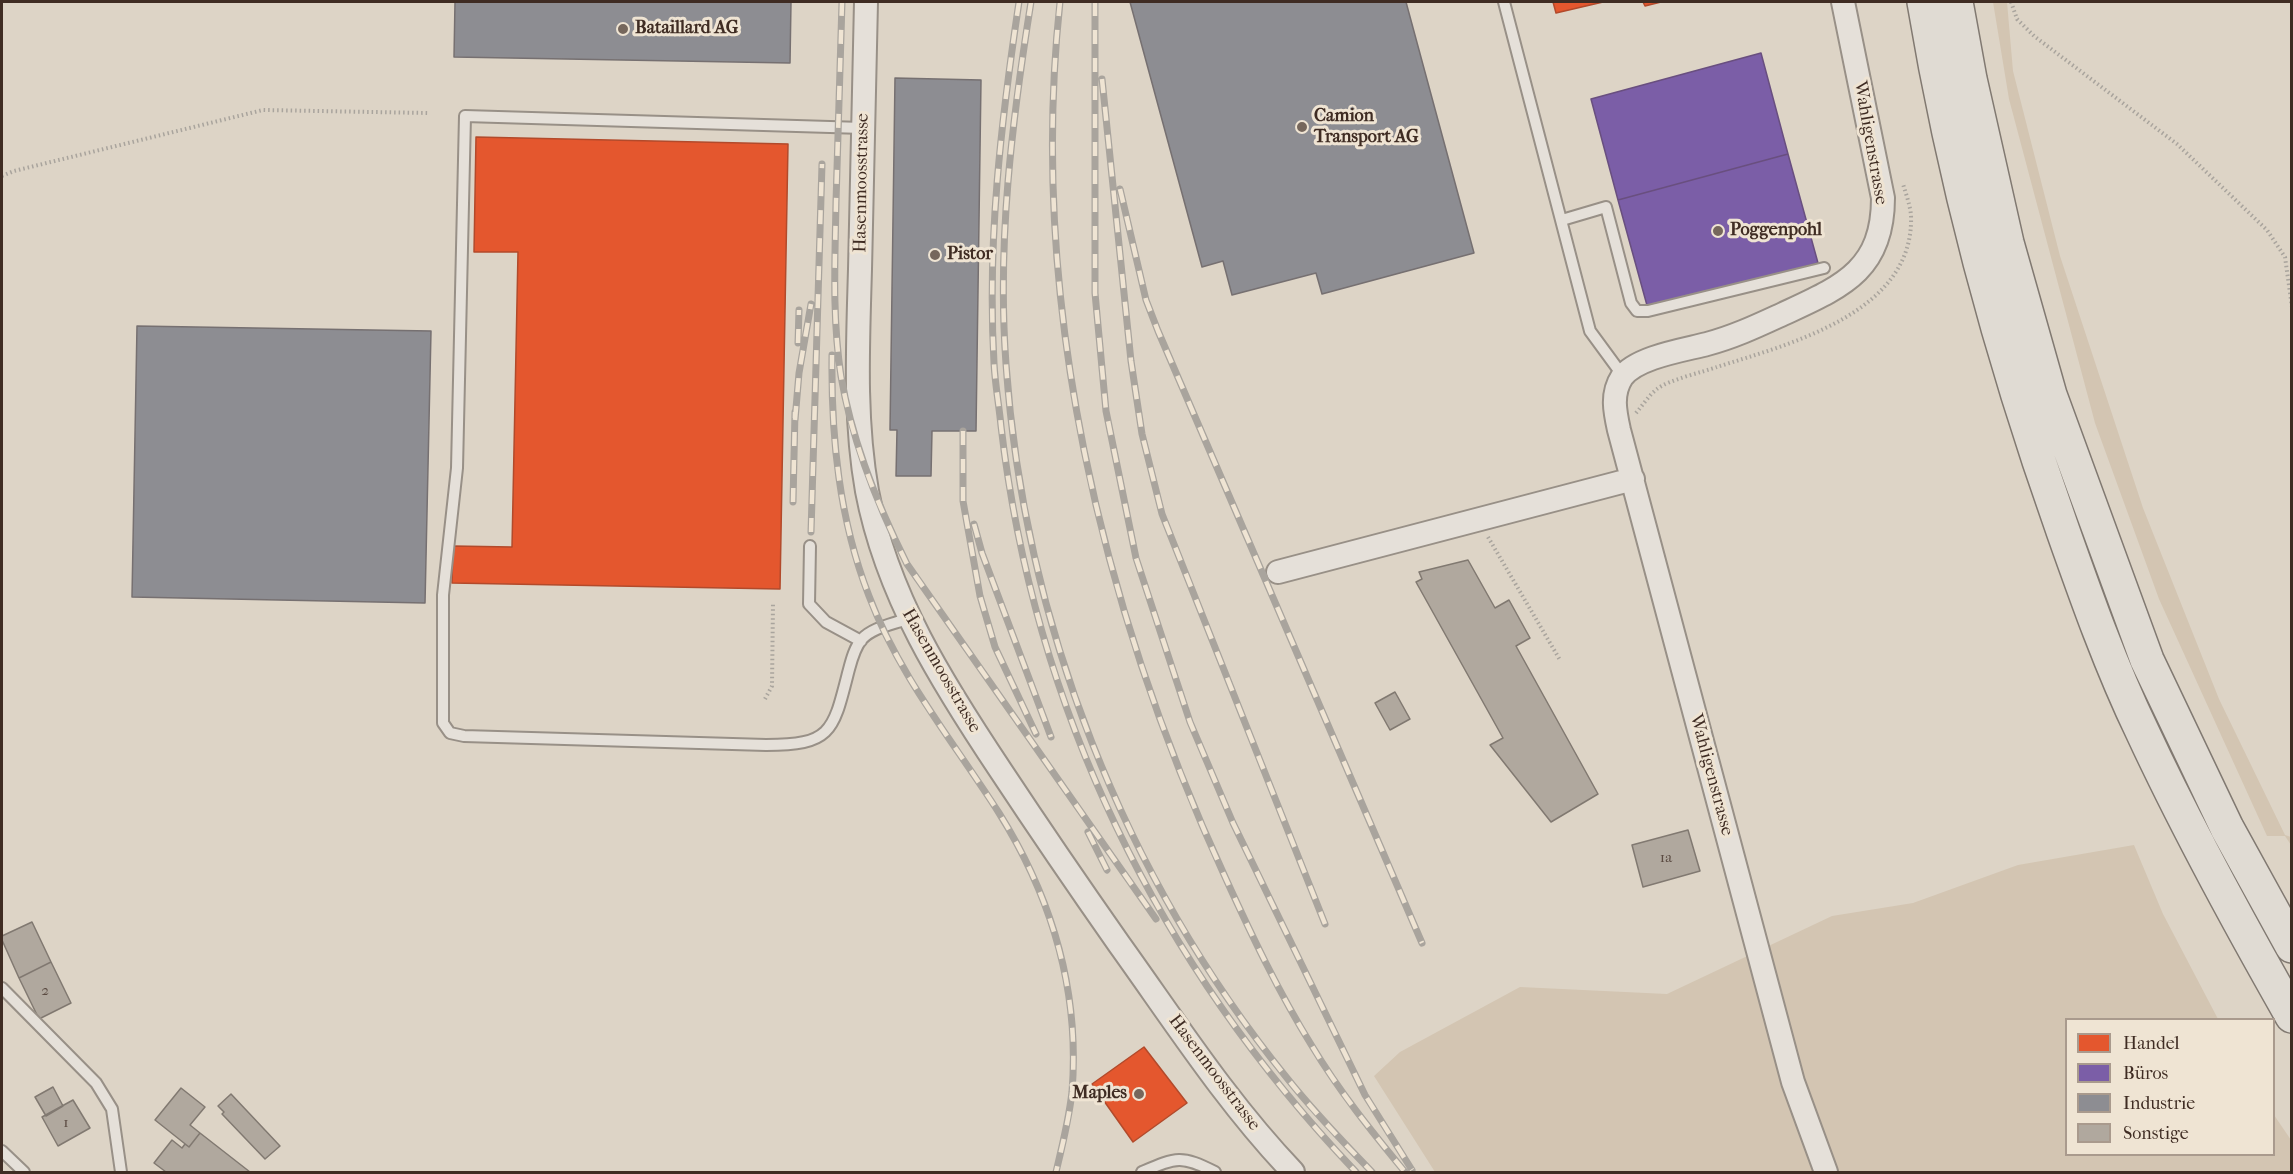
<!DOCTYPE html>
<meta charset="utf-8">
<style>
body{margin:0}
#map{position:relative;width:2293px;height:1174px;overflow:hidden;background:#ddd4c6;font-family:"IM FELL French Canon",serif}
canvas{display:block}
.frame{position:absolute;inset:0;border:3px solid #3f2c23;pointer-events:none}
.legend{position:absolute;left:2065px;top:1018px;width:210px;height:138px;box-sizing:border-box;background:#efe4d3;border:2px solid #a99a8d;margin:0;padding:8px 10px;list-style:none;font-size:18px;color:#3f2c23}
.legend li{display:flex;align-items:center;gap:12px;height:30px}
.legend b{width:30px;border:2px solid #a99a8d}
</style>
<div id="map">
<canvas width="2293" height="1174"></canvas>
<div class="frame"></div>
<ul class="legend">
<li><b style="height:16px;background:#e4572e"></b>Handel</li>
<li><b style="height:16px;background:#7b5ea7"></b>Büros</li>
<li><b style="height:16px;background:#8d8d92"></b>Industrie</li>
<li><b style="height:16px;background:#b0a89e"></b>Sonstige</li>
</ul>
</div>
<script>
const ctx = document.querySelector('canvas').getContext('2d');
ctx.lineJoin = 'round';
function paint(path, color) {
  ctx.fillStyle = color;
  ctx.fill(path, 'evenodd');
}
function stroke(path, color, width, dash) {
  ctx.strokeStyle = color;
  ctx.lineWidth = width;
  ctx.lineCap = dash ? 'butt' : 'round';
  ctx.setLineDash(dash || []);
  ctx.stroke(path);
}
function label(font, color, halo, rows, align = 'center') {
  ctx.font = font + ' "IM FELL French Canon",serif';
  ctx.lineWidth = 6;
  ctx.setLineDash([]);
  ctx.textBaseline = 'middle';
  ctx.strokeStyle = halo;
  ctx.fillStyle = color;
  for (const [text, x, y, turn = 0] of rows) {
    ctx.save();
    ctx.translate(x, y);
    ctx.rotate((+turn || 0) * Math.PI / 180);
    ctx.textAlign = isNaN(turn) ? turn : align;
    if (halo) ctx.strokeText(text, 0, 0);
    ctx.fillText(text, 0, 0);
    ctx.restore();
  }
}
const green = new Path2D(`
 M1993 2H2007L2013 71 2060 256 2143 508 2219 699 2285 835 2291 837V845L2285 836H2267L2159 599 2095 423 2009 99Z
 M2134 845 2163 914 2218 1019 2066 1020V1154H2274V1115L2291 1140V1172H1435L1374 1076 1400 1052 1520 987 1667 994 1832 916 1913 903 2018 865Z`);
const shops = new Path2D(`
 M1553 2H1603L1556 13Z
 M1643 2H1661L1645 6Z
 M476 137 788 144 780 589 452 583 453 546 512 547 518 252H474Z
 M1144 1047 1187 1103 1133 1142 1092 1084Z`);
const offices = new Path2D(`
 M1761 53 1788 154 1618 200 1591 99Z
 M1788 154 1818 263 1648 309 1618 200Z`);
const industry = new Path2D(`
 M455 2H791L790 63 454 57Z
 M1130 2H1406L1474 253 1322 294 1316 273 1232 295 1223 261 1202 267Z
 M895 78 981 80 976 431H932L931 476H896L897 430H890Z
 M137 326 431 331 425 603 132 597Z`);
const building = new Path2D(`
 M1468 560 1495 608 1509 600 1530 638 1516 646 1598 794 1551 822 1490 745 1503 738 1416 582 1422 579 1419 572Z
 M1395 692 1410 719 1390 730 1375 703Z
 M1688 830 1700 871 1643 887 1632 845Z
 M32 922 51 962 19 978 2 940V936Z
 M51 962 71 1003 39 1019 19 978Z
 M53 1087 63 1106 46 1116 35 1097Z
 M181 1088 205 1107 190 1125 200 1133 189 1147 155 1120Z
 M231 1094 280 1146 265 1159 222 1114 224 1112 218 1106Z
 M73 1100 90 1128 58 1146 42 1117Z
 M200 1133 250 1172H166L154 1163 172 1140 182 1148 185 1144 189 1147Z`);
const path = new Path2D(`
 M2011 2 2017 19 2034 36 2177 144 2267 230 2285 257 2292 307
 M2 176 14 171 263 110 428 113
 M1636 413C1643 405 1649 395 1657 389 1668 380 1703 372 1717 367 1789 344 1915 313 1911 215 1910 205 1906 194 1903 184
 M1488 537 1560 660
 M765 699 772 686 773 603`);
const service = new Path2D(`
 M1504 2 1590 331 1623 376
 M863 128 465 116 457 468 443 595V723L450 733 464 736 766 745C831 745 833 732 848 673 851 662 854 648 862 639 873 627 894 624 909 618
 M1562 220 1606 207 1631 303 1637 311H1648L1824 268
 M810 546 809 604 826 622 861 641
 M2 988 96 1083 112 1109 121 1172
 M2 1151 24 1172
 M1142 1172C1177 1157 1181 1155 1215 1172`);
const minor = new Path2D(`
 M866 2C864 91 862 180 860 269 858 343 854 418 867 491 887 596 943 684 1001 771 1040 830 1079 887 1119 944 1175 1022 1227 1103 1293 1172
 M1278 572 1633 479
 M1826 1172 1793 1082 1619 430C1615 412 1611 394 1622 377 1637 357 1684 350 1707 344 1734 337 1759 325 1783 314 1841 287 1883 271 1883 198L1843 2`);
const motorway = new Path2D(`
 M1924 2C1954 182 2001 356 2062 528 2086 596 2111 667 2142 731 2187 828 2239 923 2292 1016
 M1956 2 1970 79 2007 243 2050 395 2147 660 2227 828 2292 946`);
const rail = new Path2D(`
 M842 2C840 68 838 135 836 202 835 260 832 318 841 376 852 442 877 504 907 564L1156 919
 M1019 2C1001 122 987 241 994 363 995 384 999 405 1001 426 1034 711 1159 965 1356 1172
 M1031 2C1012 121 997 242 1006 364 1024 622 1123 876 1287 1078 1313 1111 1343 1142 1372 1172
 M1060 2C1028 300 1101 608 1226 879 1252 936 1279 993 1312 1046 1339 1091 1372 1132 1405 1172
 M1095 2V293L1106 411 1136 558 1190 722 1233 823 1365 1095 1412 1170
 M1102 79 1131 361 1142 434 1162 514 1325 924
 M1120 189 1146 300 1158 331 1422 943
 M798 343 799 310
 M832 355C831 437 839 519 869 596 899 676 953 741 999 813 1052 898 1080 992 1072 1092 1069 1119 1062 1147 1056 1172
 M795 420 799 373 811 304
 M963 431V501L980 596 995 647 1036 734
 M793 502 795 412
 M974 524 982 553 1051 737
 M811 532 822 164
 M1088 832 1107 870`);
const markers = [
 [623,29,6,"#76675c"],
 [1302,127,6,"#76675c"],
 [1718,231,6,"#76675c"],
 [935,255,6,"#76675c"],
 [1139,1094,6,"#76675c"]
];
const numberNames = [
 ["1a",1666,858],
 ["2",45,991],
 ["1",66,1123]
];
const poiNames = [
 ["Bataillard AG",635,29],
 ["Camion",1314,117],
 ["Transport AG",1314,138],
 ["Poggenpohl",1730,231],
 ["Pistor",947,255],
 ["Maples",1127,1094,"right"]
];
const streetNames = [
 ["Wahligenstrasse",1870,143,80],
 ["Hasenmoosstrasse",862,183,-89],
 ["Hasenmoosstrasse",941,671,60],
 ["Wahligenstrasse",1711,775,75],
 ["Hasenmoosstrasse",1214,1073,53]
];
paint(green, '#d3c5b2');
paint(shops, '#e4572e');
stroke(shops, '#b24a2b', 1.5);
paint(offices, '#7b5ea7');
stroke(offices, '#694f7f', 1.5);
paint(industry, '#8d8d92');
stroke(industry, '#767071', 1.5);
paint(building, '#b0a89e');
stroke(building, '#817971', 1.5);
stroke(service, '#989087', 14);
stroke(minor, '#989087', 26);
stroke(motorway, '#817971', 36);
stroke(path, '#a9a49d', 4, [1.5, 3]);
stroke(service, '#e5e0d9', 10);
stroke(minor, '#e5e0d9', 22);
stroke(motorway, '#e0dbd3', 33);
stroke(rail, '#a9a49d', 7);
stroke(rail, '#efe4d3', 4.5, [14]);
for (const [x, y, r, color] of markers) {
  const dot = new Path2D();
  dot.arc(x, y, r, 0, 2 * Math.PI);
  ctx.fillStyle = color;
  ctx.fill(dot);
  stroke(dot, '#efe4d3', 2);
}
label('15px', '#5b4b42', null, numberNames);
label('bold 18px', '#3f2c23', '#efe4d3', poiNames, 'left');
label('18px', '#3f2c23', '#efe4d3', streetNames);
</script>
